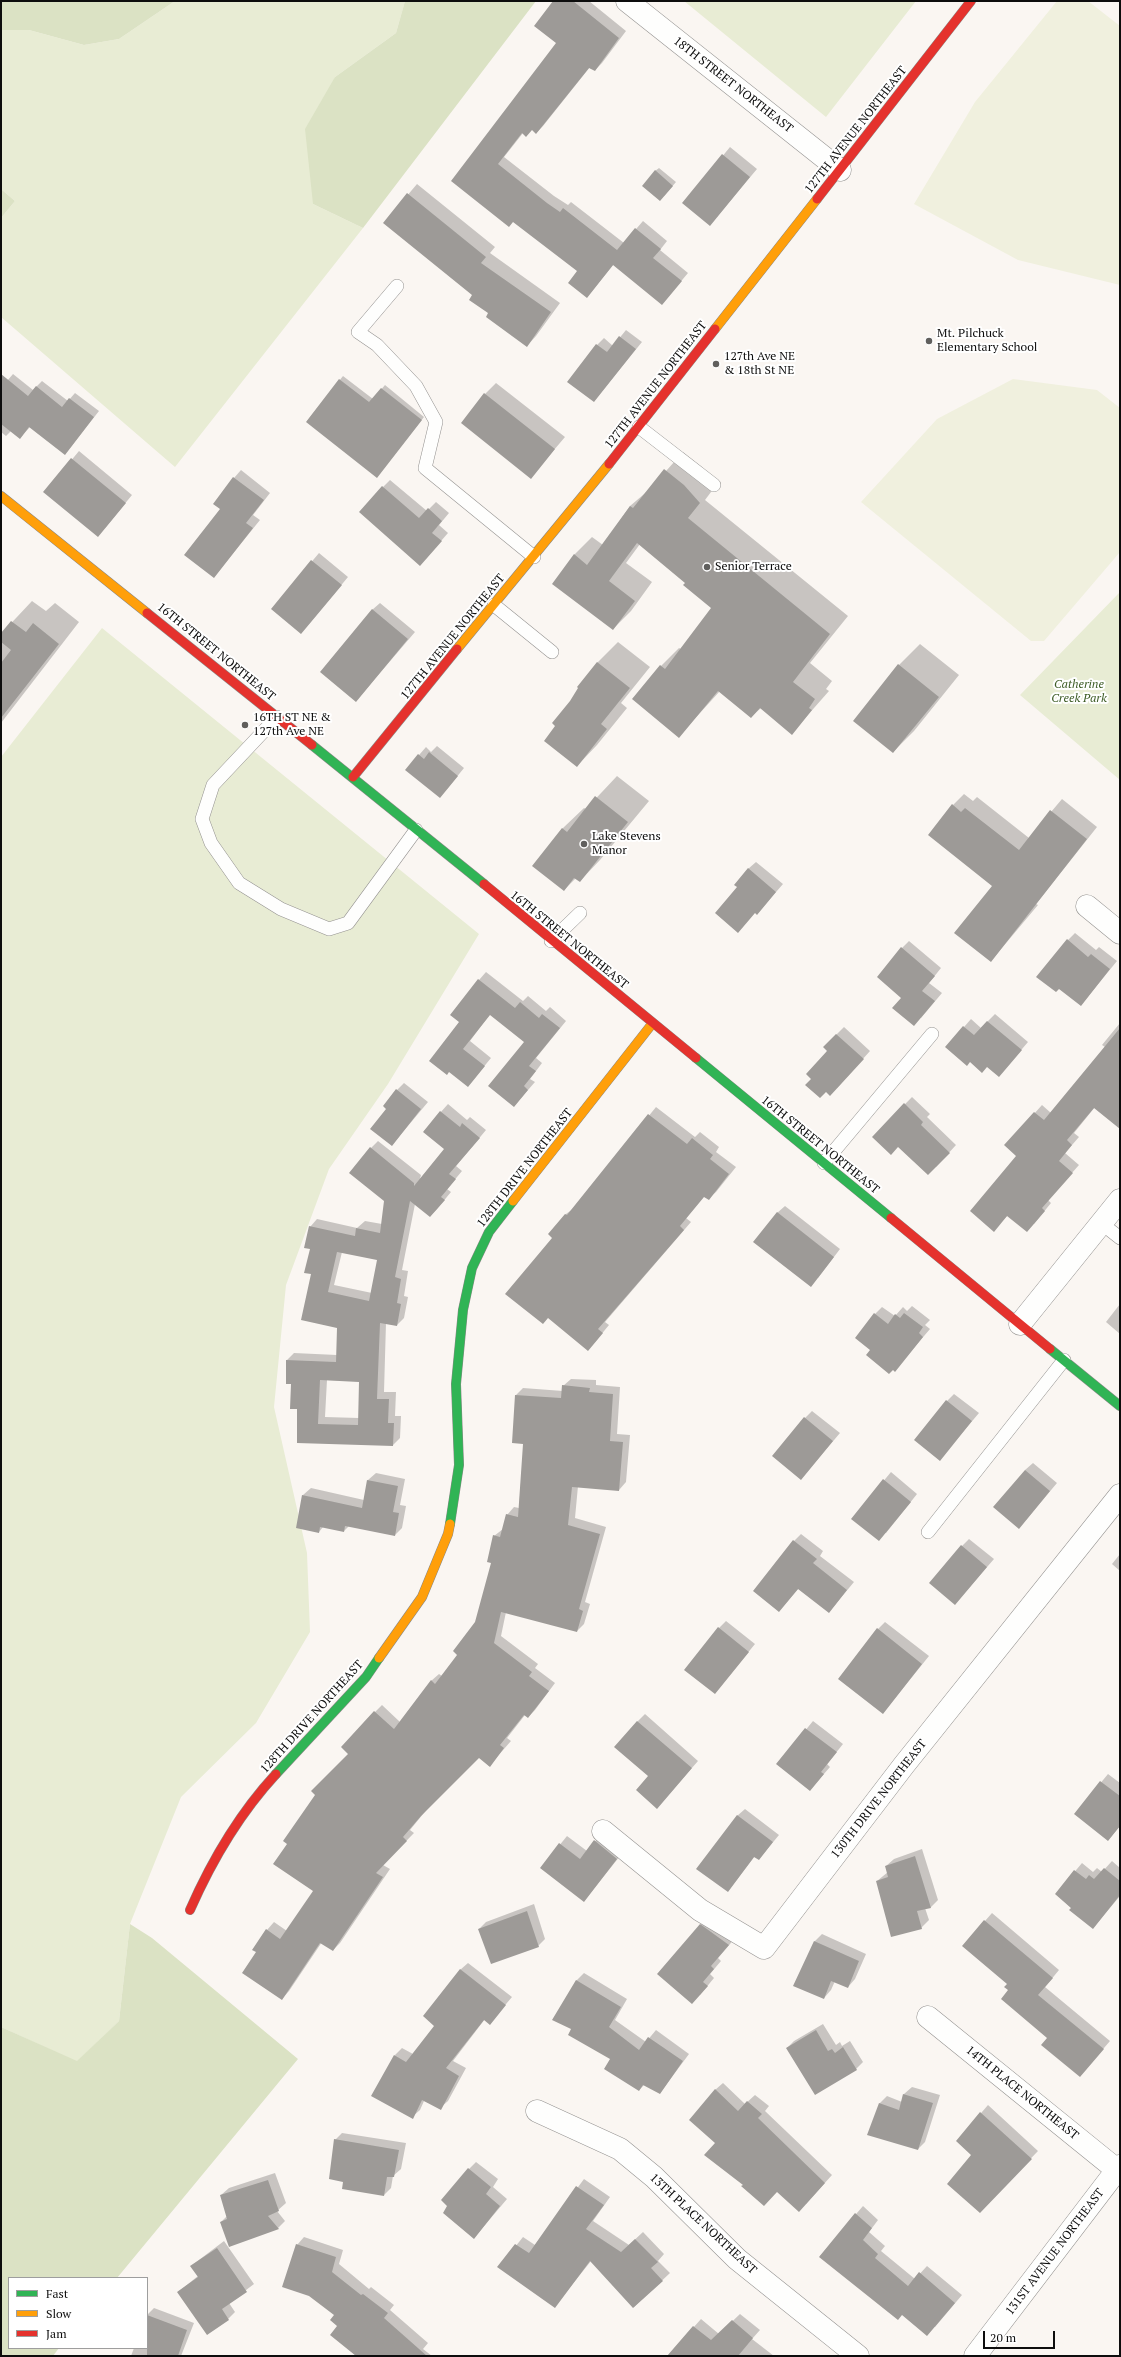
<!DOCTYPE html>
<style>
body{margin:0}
#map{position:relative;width:1121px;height:2357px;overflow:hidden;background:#faf6f2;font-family:"PT Serif",serif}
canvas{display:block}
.frame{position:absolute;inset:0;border:2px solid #0d0d0d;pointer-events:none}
.legend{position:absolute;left:8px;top:2277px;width:140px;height:72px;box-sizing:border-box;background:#fff;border:1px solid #9e9e9e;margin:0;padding:5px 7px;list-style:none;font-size:12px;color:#0d0d0d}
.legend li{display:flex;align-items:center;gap:8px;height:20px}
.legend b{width:20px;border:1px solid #9e9e9e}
.scale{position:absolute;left:983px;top:2331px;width:72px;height:18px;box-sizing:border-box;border:2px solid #0d0d0d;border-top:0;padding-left:5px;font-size:12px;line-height:14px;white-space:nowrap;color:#0d0d0d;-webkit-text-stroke:3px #fff;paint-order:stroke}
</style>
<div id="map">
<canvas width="1121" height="2357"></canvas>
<div class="frame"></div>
<ul class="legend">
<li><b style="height:5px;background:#30b455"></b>Fast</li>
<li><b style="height:5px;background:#ff9f0a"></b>Slow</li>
<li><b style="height:5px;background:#e5322d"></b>Jam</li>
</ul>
<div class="scale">20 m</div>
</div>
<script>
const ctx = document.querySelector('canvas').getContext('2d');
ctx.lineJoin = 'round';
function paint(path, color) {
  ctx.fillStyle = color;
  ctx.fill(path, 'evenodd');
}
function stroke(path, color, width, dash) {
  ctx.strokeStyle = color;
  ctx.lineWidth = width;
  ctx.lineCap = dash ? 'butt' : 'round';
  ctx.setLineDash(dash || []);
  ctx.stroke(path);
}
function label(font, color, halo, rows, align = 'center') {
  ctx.font = font + ' "PT Serif",serif';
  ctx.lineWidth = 4;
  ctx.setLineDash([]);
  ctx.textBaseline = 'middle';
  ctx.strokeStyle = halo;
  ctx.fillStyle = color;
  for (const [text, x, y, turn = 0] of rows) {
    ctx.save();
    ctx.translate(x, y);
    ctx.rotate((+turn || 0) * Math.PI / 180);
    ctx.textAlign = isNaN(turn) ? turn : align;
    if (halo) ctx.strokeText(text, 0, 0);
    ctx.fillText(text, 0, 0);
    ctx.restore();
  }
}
const green = new Path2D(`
 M175 1H405L396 33 335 77 313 204 363 228 175 467 1 317V218L15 201 1 189V30H29L84 45 119 39Z
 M684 1H916L826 117Z
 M1120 592V780L1020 695Z
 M102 628 479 934 388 1084 329 1169 286 1285 274 1407 307 1553 310 1632 256 1723 181 1797 130 1924 119 2021 77 2062 1 2027V757Z`);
const forest = new Path2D(`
 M1 1H175L119 39 84 45 29 30H1Z
 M405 1H536L363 228 313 204 305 129 335 77 396 33Z
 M1 189 15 201 1 218Z
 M130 1924 152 1938 298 2059 117 2278H9V2348H59L53 2356H1V2027L77 2061 119 2021Z`);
const pitch = new Path2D(`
 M1057 1H1088L1120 26V285L1018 260 914 204 975 102Z
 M1013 379 1097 390 1120 408V552L1044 641H1031L861 502 937 419Z`);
const shadow = new Path2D(`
 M555 1H589L626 31 602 63 595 70 590 67 543 126 536 133 532 129 523 133 504 157 554 196 568 205 571 202 624 243 643 221 667 241 660 250 688 273 662 304 614 264 587 297 578 271 513 221 452 181 558 43Z
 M730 147 757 169 710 225 684 203Z
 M659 168 676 182 664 196 655 171Z
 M417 184 495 247 490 253 560 303 536 336 527 346 490 313 474 295 384 223Z
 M626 330 642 342 594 401 597 345 604 338 613 346Z
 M13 374 33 390 42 381 68 401 75 393 99 411 70 448 30 427 20 438 11 431 6 436 1 432V388Z
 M343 376 373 399 385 385 424 417 380 473 307 421Z
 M496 383 565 437 531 477 485 394Z
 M79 451 132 495 105 528 45 492Z
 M683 452 702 467 717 484 705 500 848 616 810 663 832 681 826 689 829 691 792 733 761 708 751 717 720 691 679 736 661 666 679 648 681 649 713 608 686 582 640 544 626 563 652 582 631 611 613 629 574 555 592 537 603 545 630 506 650 489Z
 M241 470 270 493 253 515 260 520 214 577 221 509 234 478Z
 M390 480 427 511 436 502 449 513 439 525 448 533 427 557 383 487Z
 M319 553 348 577 308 625 272 609Z
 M32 601 46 611 55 603 79 622 1 723V634Z
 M380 603 415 632 356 701 372 610Z
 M618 642 650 667 621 703 627 708 597 745 577 766 557 726 571 701 597 663Z
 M920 644 959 675 914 731 893 752 854 721 899 665Z
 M437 746 464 768 447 789 406 770 426 747 431 752Z
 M617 776 649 801 600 860 580 881 576 878 564 890 534 866 563 828 584 808 586 809Z
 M964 794 973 801 977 797 1029 838 1062 799 1097 827 1036 904 1038 905 991 961 994 885 953 805Z
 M756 862 783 884 757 914 738 887 748 869Z
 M1075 933 1096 950 1099 947 1117 961 1081 1005 1068 940Z
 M909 941 941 968 929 983 942 993 921 1018 903 997 902 948Z
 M486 972 523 1001 528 996 546 1011 550 1007 566 1021 536 1058 542 1063 530 1079 535 1082 514 1106 525 1042 490 1014 470 1041 491 1058 468 1086 450 1071 460 1022 479 980Z
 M995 1014 1028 1042 999 1076 964 1027 971 1019 981 1028Z
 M1120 1023V1117L1095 1107 1074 1133 1079 1137 1065 1153 1079 1165 1048 1200 1051 1203 1034 1224 1008 1215 994 1230 1018 1156 1006 1145 1042 1105 1051 1113 1105 1047 1102 1045Z
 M844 1027 870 1051 837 1088 812 1078 836 1035Z
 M404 1083 428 1102 392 1145 388 1109 397 1090Z
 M912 1097 930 1114 927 1117 956 1145 936 1167 899 1146 874 1136Z
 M448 1104 467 1120 470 1117 486 1130 456 1166 462 1171 447 1189 451 1192 437 1209 430 1216 415 1204 402 1270 408 1271 404 1296 408 1297 404 1318 397 1325 386 1323 384 1392H396L395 1416H401L400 1438 393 1445 298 1442V1408L287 1360 294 1353 337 1355 338 1328 312 1273 310 1227 317 1219 357 1228 365 1221 382 1224 386 1200 371 1148 378 1141 421 1175 420 1179 445 1149 424 1131ZM342 1252 378 1259 372 1293 334 1285ZM327 1380 360 1381 359 1418 325 1417Z
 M656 1107 695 1137 700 1132 719 1147 716 1152 736 1167 716 1192 708 1199 704 1196 686 1218 691 1222 605 1322 609 1325 595 1342 554 1238 549 1234 566 1214 574 1208Z
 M785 1206 840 1249 818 1278 777 1213Z
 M1120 1304V1334L1106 1322Z
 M912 1306 930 1320 925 1325 930 1329 895 1370 872 1350 875 1314 882 1307 895 1316 903 1307 907 1311Z
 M571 1379 596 1380V1385L620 1387 617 1434 630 1435 626 1482 619 1490 578 1486 575 1518 606 1527 585 1602 590 1604 584 1624 577 1631 506 1612 501 1636 538 1664 535 1668 555 1683 535 1710 528 1717 525 1715 507 1738 511 1741 489 1766 479 1757 428 1808 410 1830 414 1833 383 1865 390 1869 340 1943 333 1950 322 1942 289 1991 282 1999 257 1952 267 1930 274 1922 287 1931 315 1890 349 1754 375 1712 382 1705 400 1722 431 1681 439 1674 442 1676 459 1655 476 1623 493 1563 494 1536 503 1529 507 1515 514 1507 519 1508 524 1443 516 1395 523 1388 563 1391V1386Z
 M954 1394 979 1413 940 1459 947 1401Z
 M812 1411 840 1433 801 1479 805 1418Z
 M1033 1463 1057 1483 1026 1520 1025 1470Z
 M891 1472 917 1494 886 1533 852 1519Z
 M376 1473 405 1479 400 1505 406 1506 402 1528 395 1535 349 1526 344 1531 323 1527 319 1532 303 1495 311 1488 364 1500 368 1480Z
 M801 1534 823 1551 820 1556 854 1582 829 1612 799 1588 779 1611 794 1541Z
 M969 1539 994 1559 955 1604 962 1546Z
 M1120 1554V1571L1112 1564Z
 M726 1621 755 1644 715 1693 719 1628Z
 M885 1622 929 1656 883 1713 878 1629Z
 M645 1714 698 1761 664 1800 649 1776 637 1722Z
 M813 1721 843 1744 827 1764 830 1767 810 1790 778 1764Z
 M1108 1774 1120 1783V1826L1108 1840 1075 1814Z
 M745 1809 779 1835 759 1859 755 1856 728 1891 737 1816Z
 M602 1833 624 1851 584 1901 541 1868 567 1836 587 1851Z
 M922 1849 938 1900 931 1907 925 1908 929 1920 921 1928 877 1881 888 1872 886 1866 894 1859Z
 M1112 1861 1120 1868V1896L1093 1928 1056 1894 1082 1863 1093 1872 1097 1868 1102 1872Z
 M534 1904 545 1939 538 1946 479 1929 486 1922Z
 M992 1913 1059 1970 1045 1987 1110 2041 1080 2076 1009 1990 1008 1984 963 1946Z
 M708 1918 736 1937 718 1958 721 1961 710 1974 714 1978 700 1995V1925Z
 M822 1934 866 1954 855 1979 848 1987 835 1981 831 1990 824 1998 795 1985 815 1941Z
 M468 1963 512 1997 490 2023 485 2019 453 2061 466 2068 448 2101 440 2108 424 2101 420 2110 412 2117 395 2055 402 2048 413 2054 436 2026 460 1970Z
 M584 1973 627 1999 615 2020 646 2042 656 2030 689 2054 660 2093 645 2084 639 2090 612 2059 572 2029 576 1981Z
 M823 2024 836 2045 840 2042 842 2046 850 2041 863 2062 856 2069 787 2048 794 2041Z
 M723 2083 745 2104 755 2095 769 2106 765 2111 832 2175 806 2204 777 2191 744 2185 716 2143 715 2090Z
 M912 2087 940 2095 925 2142 918 2149 879 2104 887 2096 902 2102 904 2094Z
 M988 2105 1038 2151 987 2204 973 2155 957 2141Z
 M342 2133 406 2143 401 2169 393 2176 391 2188 384 2195 344 2181 335 2140Z
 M476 2162 498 2179 493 2187 507 2199 474 2238 469 2169Z
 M275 2173 286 2203 277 2211 285 2221 278 2228 221 2222 227 2216 221 2195 229 2188Z
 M584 2179 610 2197 593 2221 629 2245 643 2232 664 2254 658 2261 670 2273 634 2307 591 2261 555 2306 499 2267 523 2237 535 2245Z
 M863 2206 878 2220 869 2232 885 2246 881 2251 915 2279 927 2266 962 2295 935 2327 902 2314 820 2256Z
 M304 2237 343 2250 339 2264 369 2289 371 2287 394 2305 390 2310 428 2343 423 2349 432 2356H357L338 2326 335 2315 297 2245Z
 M224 2241 254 2284 229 2303 235 2312 228 2319 178 2292 198 2276 191 2266Z
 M154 2308 194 2323 181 2356H131L134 2348H147V2315Z
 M740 2314 760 2330 752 2339 774 2356H668L701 2319 719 2334Z`);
const building = new Path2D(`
 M553 1H573L619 38 595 71 589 68 536 134 532 130 526 137 522 133 498 164 547 203 560 212 563 208 617 250 635 228 661 249 653 258 682 281 662 305 613 265 587 298 568 283 577 271 513 222 509 227 451 181 556 43 534 26Z
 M722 154 750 177 710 226 682 203Z
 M655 170 673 186 660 201 642 186Z
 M407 193 486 257 481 263 551 312 527 347 486 317 488 313 469 300 472 295 383 223Z
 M619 336 636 349 594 402 567 382 596 344 607 352Z
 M1 374 28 396 36 386 62 407 69 398 94 417 65 455 29 427 20 439 1 424Z
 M339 379 369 402 381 388 422 420 377 478 306 422Z
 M484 393 555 449 531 479 461 423Z
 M71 458 126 503 98 537 43 492Z
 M664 469 684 485 700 503 688 518 830 634 793 682 815 699 809 708 812 710 792 735 760 708 751 718 718 691 679 738 632 699 660 665 665 669 711 608 683 585 685 583 637 543 609 581 635 601 613 630 552 584 574 554 587 565 630 506 633 508Z
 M233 477 264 500 246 523 253 528 214 578 184 555 220 509 213 504Z
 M382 486 419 518 428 508 442 521 432 533 442 541 420 566 359 512Z
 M311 560 342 585 301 634 271 609Z
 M372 609 408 639 356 702 320 672Z
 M11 621 26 632 33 623 59 644 1 718V663L11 650 1 642V633Z
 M597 662 630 688 601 724 607 729 577 767 544 741 555 726 552 723 570 701 578 688 577 687Z
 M898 664 939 697 893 753 853 721Z
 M429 752 458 776 440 798 405 770 418 754 424 759Z
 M595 796 628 822 580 882 574 878 564 891 532 866 562 828 567 832Z
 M952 804 961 812 965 808 1019 850 1050 810 1087 839 991 962 954 933 992 886 928 835Z
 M748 868 776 892 757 915 755 913 738 933 715 913 737 887 734 885Z
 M1067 939 1088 957 1091 954 1110 969 1081 1006 1059 989 1056 992 1036 977Z
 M901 947 935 976 922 991 935 1001 914 1026 892 1008 901 998 877 977Z
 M478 979 515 1008 520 1002 539 1018 542 1014 560 1028 529 1066 536 1071 524 1086 528 1090 514 1107 488 1086 524 1042 490 1015 463 1049 485 1066 468 1087 449 1072 447 1075 429 1061 459 1022 450 1015Z
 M987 1021 1022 1050 999 1077 987 1067 982 1073 970 1062 967 1066 945 1047 963 1026 974 1035Z
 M1120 1028V1129L1094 1108 1067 1140 1072 1145 1059 1161 1073 1173 1042 1208 1045 1211 1027 1232 1007 1216 994 1232 970 1211 1016 1156 1004 1145 1034 1112 1044 1120Z
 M836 1034 864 1059 830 1096 826 1092 820 1098 805 1085 811 1079 806 1074 827 1051 823 1047Z
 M396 1089 421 1109 392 1146 370 1129 386 1109 383 1106Z
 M904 1103 923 1122 921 1125 950 1153 928 1175 898 1147 891 1155 872 1137Z
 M440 1111 460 1127 462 1123 480 1138 449 1174 456 1179 441 1197 445 1200 430 1217 410 1201 395 1277 401 1279 397 1303 401 1304 397 1326 380 1323 377 1399H389L388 1423H394L393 1446 297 1443V1409H290L291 1384H286V1360L336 1362 337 1328 301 1320 311 1274 304 1273 310 1249 304 1248 309 1226 355 1236 356 1228 380 1233 384 1201 349 1173 370 1147 414 1183V1186L444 1149 423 1132ZM337 1252 377 1260 369 1301 328 1292ZM320 1380 359 1382 358 1425 318 1424Z
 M648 1114 687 1144 692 1138 713 1155 710 1159 729 1174 709 1200 704 1197 680 1226 684 1230 598 1329 603 1333 588 1351 548 1318 543 1324 505 1294 552 1238 548 1234 565 1214 567 1215Z
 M777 1212 834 1257 811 1287 753 1242Z
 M874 1313 888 1324 895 1314 900 1318 904 1313 923 1327 919 1333 923 1337 895 1372 893 1370 889 1374 866 1355 870 1350 855 1338Z
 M562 1385 590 1388 589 1392 613 1394 610 1441 623 1442 619 1491 572 1487 568 1525 600 1534 579 1609 583 1611 577 1632 501 1612 494 1643 532 1672 529 1676 549 1691 528 1718 524 1715 500 1745 504 1748 490 1767 479 1758 421 1816 403 1837 407 1841 376 1873 383 1877 333 1951 320 1943 282 2000 242 1973 256 1952 252 1950 266 1929 280 1939 313 1891 273 1864 287 1844 283 1841 315 1795 311 1791 348 1754 341 1747 374 1711 394 1729 431 1680 435 1684 457 1655 453 1651 475 1622 491 1563 487 1562 493 1535 500 1537 506 1514 518 1517 523 1444 512 1443 515 1395 561 1398Z
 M946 1400 972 1421 940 1461 914 1440Z
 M804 1417 833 1441 801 1480 772 1456Z
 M1025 1470 1050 1491 1019 1529 993 1507Z
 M883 1479 911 1502 879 1541 851 1519Z
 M367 1480 398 1486 393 1512 399 1513 395 1536 345 1526 344 1532 320 1527 319 1533 296 1528 302 1495 362 1508Z
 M793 1540 817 1559 813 1563 847 1590 829 1613 798 1589 779 1612 753 1591Z
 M961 1545 987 1567 955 1605 929 1583Z
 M718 1627 749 1652 715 1694 684 1670Z
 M877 1628 922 1664 883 1714 838 1679Z
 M637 1721 692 1768 657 1809 636 1790 648 1776 614 1747Z
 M805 1728 837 1752 821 1772 824 1774 810 1791 776 1764Z
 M1100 1781 1120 1796V1826L1108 1841 1074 1814Z
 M737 1815 773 1842 759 1860 754 1857 728 1892 696 1869Z
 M594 1840 617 1859 584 1902 540 1868 559 1843 580 1859Z
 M915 1856 931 1908 917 1911 922 1929 891 1937 876 1881 888 1877 885 1866Z
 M1104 1868 1120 1881V1895L1093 1929 1069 1910 1071 1908 1055 1894 1074 1870 1086 1879 1089 1875 1094 1879Z
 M527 1911 539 1947 491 1964 478 1929Z
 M984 1920 1053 1978 1038 1995 1104 2049 1080 2077 1041 2045 1047 2038 1001 1999 1008 1990 1004 1987 1007 1984 962 1946Z
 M700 1924 729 1945 711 1966 714 1969 703 1982 708 1986 692 2004 657 1974Z
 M814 1941 859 1961 848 1988 831 1981 824 1999 793 1986Z
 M460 1969 506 2005 490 2025 484 2020 446 2068 459 2076 441 2110 422 2100 413 2119 371 2096 394 2055 406 2062 434 2026 423 2016Z
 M576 1980 621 2007 609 2027 639 2050 648 2037 683 2061 660 2094 643 2085 639 2091 604 2069 610 2059 568 2035 571 2029 552 2020Z
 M816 2030 828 2051 832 2049 835 2053 843 2047 857 2070 815 2095 786 2048Z
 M715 2089 738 2111 747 2101 762 2114 758 2118 825 2183 799 2212 777 2192 764 2206 741 2186 743 2185 704 2155 715 2143 689 2120Z
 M903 2094 933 2103 918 2150 867 2135 879 2103 899 2110Z
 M980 2112 1032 2159 980 2213 947 2184 971 2155 956 2141Z
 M334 2139 399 2150 394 2177H387L384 2196 342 2189 343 2182 329 2179Z
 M468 2168 491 2187 486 2194 500 2206 474 2239 443 2213 447 2206 441 2200Z
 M268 2180 279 2211 268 2216 279 2229 229 2247 220 2222 227 2219 220 2195Z
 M576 2186 604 2205 586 2229 621 2252 635 2239 658 2262 651 2268 663 2281 633 2308 590 2261 555 2308 497 2267 515 2244 529 2253Z
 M855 2213 872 2228 863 2240 878 2254 875 2258 908 2286 919 2272 955 2303 927 2336 902 2315 898 2320 819 2257Z
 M296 2244 336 2257 332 2272 361 2295 363 2294 388 2313 384 2318 427 2356H356L330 2335 337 2326 330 2320 334 2315 309 2296 282 2287Z
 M217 2248 247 2292 222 2309 229 2320 207 2335 177 2292 198 2277 190 2266Z
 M147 2315 187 2330 178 2356H147Z
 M732 2320 753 2338 738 2356H667L693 2326 711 2340Z`);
const lane = new Path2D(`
 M397 286 358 332 377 345 416 386 436 422 425 468 534 557
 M639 427 714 485
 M494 605 552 652
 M277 717 213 785 202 819 211 843 239 883 281 909 329 929 348 923 416 830
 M551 941 580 913
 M824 1163 932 1034
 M1101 1223 1120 1238
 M928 1532 1064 1360`);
const street = new Path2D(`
 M627 1 840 170
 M1087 906 1120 933
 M1020 1324 1120 1200
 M603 1831 700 1910 764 1948 904 1765 1120 1495
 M928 2017 1117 2170
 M537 2111 620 2149 654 2177 737 2259 858 2356
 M975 2356 1120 2166`);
const fast = new Path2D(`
 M312 745 484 884
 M696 1058 891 1218
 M1050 1349 1120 1406
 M450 1524 459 1465 456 1384 463 1310 472 1268 489 1232 513 1201
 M276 1774 366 1677 379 1658`);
const slow = new Path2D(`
 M715 329 817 199
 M1 496 147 613
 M457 649 609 464
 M513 1201 652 1024
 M379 1658 422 1597 448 1534 450 1524`);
const jam = new Path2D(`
 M817 199 971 1
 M609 464 715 329
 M147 613 312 745
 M353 777 457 649
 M484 884 696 1058
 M891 1218 1050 1349
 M190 1910C212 1860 239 1814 276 1774`);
const markers = [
 [929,341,4,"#605f5d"],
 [716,364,4,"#605f5d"],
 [707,567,4,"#605f5d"],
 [245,725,4,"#605f5d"],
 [584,844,4,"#605f5d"]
];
const streetNames = [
 ["18TH STREET NORTHEAST",733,85,38],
 ["127TH AVENUE NORTHEAST",856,130,-52],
 ["127TH AVENUE NORTHEAST",656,385,-52],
 ["127TH AVENUE NORTHEAST",453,637,-51],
 ["16TH STREET NORTHEAST",216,652,39],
 ["16TH STREET NORTHEAST",569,940,39],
 ["16TH STREET NORTHEAST",820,1145,39],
 ["128TH DRIVE NORTHEAST",525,1168,-52],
 ["128TH DRIVE NORTHEAST",312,1717,-48],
 ["130TH DRIVE NORTHEAST",879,1799,-52],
 ["14TH PLACE NORTHEAST",1022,2093,39],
 ["13TH PLACE NORTHEAST",703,2224,43],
 ["131ST AVENUE NORTHEAST",1055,2252,-53]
];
const poiNames = [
 ["Mt. Pilchuck",937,334],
 ["Elementary School",937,348],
 ["127th Ave NE",724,357],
 ["& 18th St NE",724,371],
 ["Senior Terrace",715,567],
 ["16TH ST NE &",253,718],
 ["127th Ave NE",253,732],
 ["Lake Stevens",592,837],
 ["Manor",592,851]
];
const parkNames = [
 ["Catherine",1079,685],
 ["Creek Park",1079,699]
];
paint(green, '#e8ecd4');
paint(forest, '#dbe2c4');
paint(pitch, '#f0f0de');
paint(shadow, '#0003');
paint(building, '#9d9a97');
stroke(lane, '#949290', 14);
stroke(street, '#949290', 23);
stroke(fast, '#8a8987', 10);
stroke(slow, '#8a8987', 10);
stroke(jam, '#8a8987', 10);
stroke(lane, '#fefefd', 13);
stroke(street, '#fefefd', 22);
stroke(fast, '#30b455', 9);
stroke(slow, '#ff9f0a', 9);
stroke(jam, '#e5322d', 9);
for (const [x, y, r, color] of markers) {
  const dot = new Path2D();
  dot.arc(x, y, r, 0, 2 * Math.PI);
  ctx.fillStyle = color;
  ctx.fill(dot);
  stroke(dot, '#fff', 1.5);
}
label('12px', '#0d0d0d', '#fff', streetNames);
label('12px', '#0d0d0d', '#fff', poiNames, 'left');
label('italic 12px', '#3d5c26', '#fff', parkNames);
</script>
